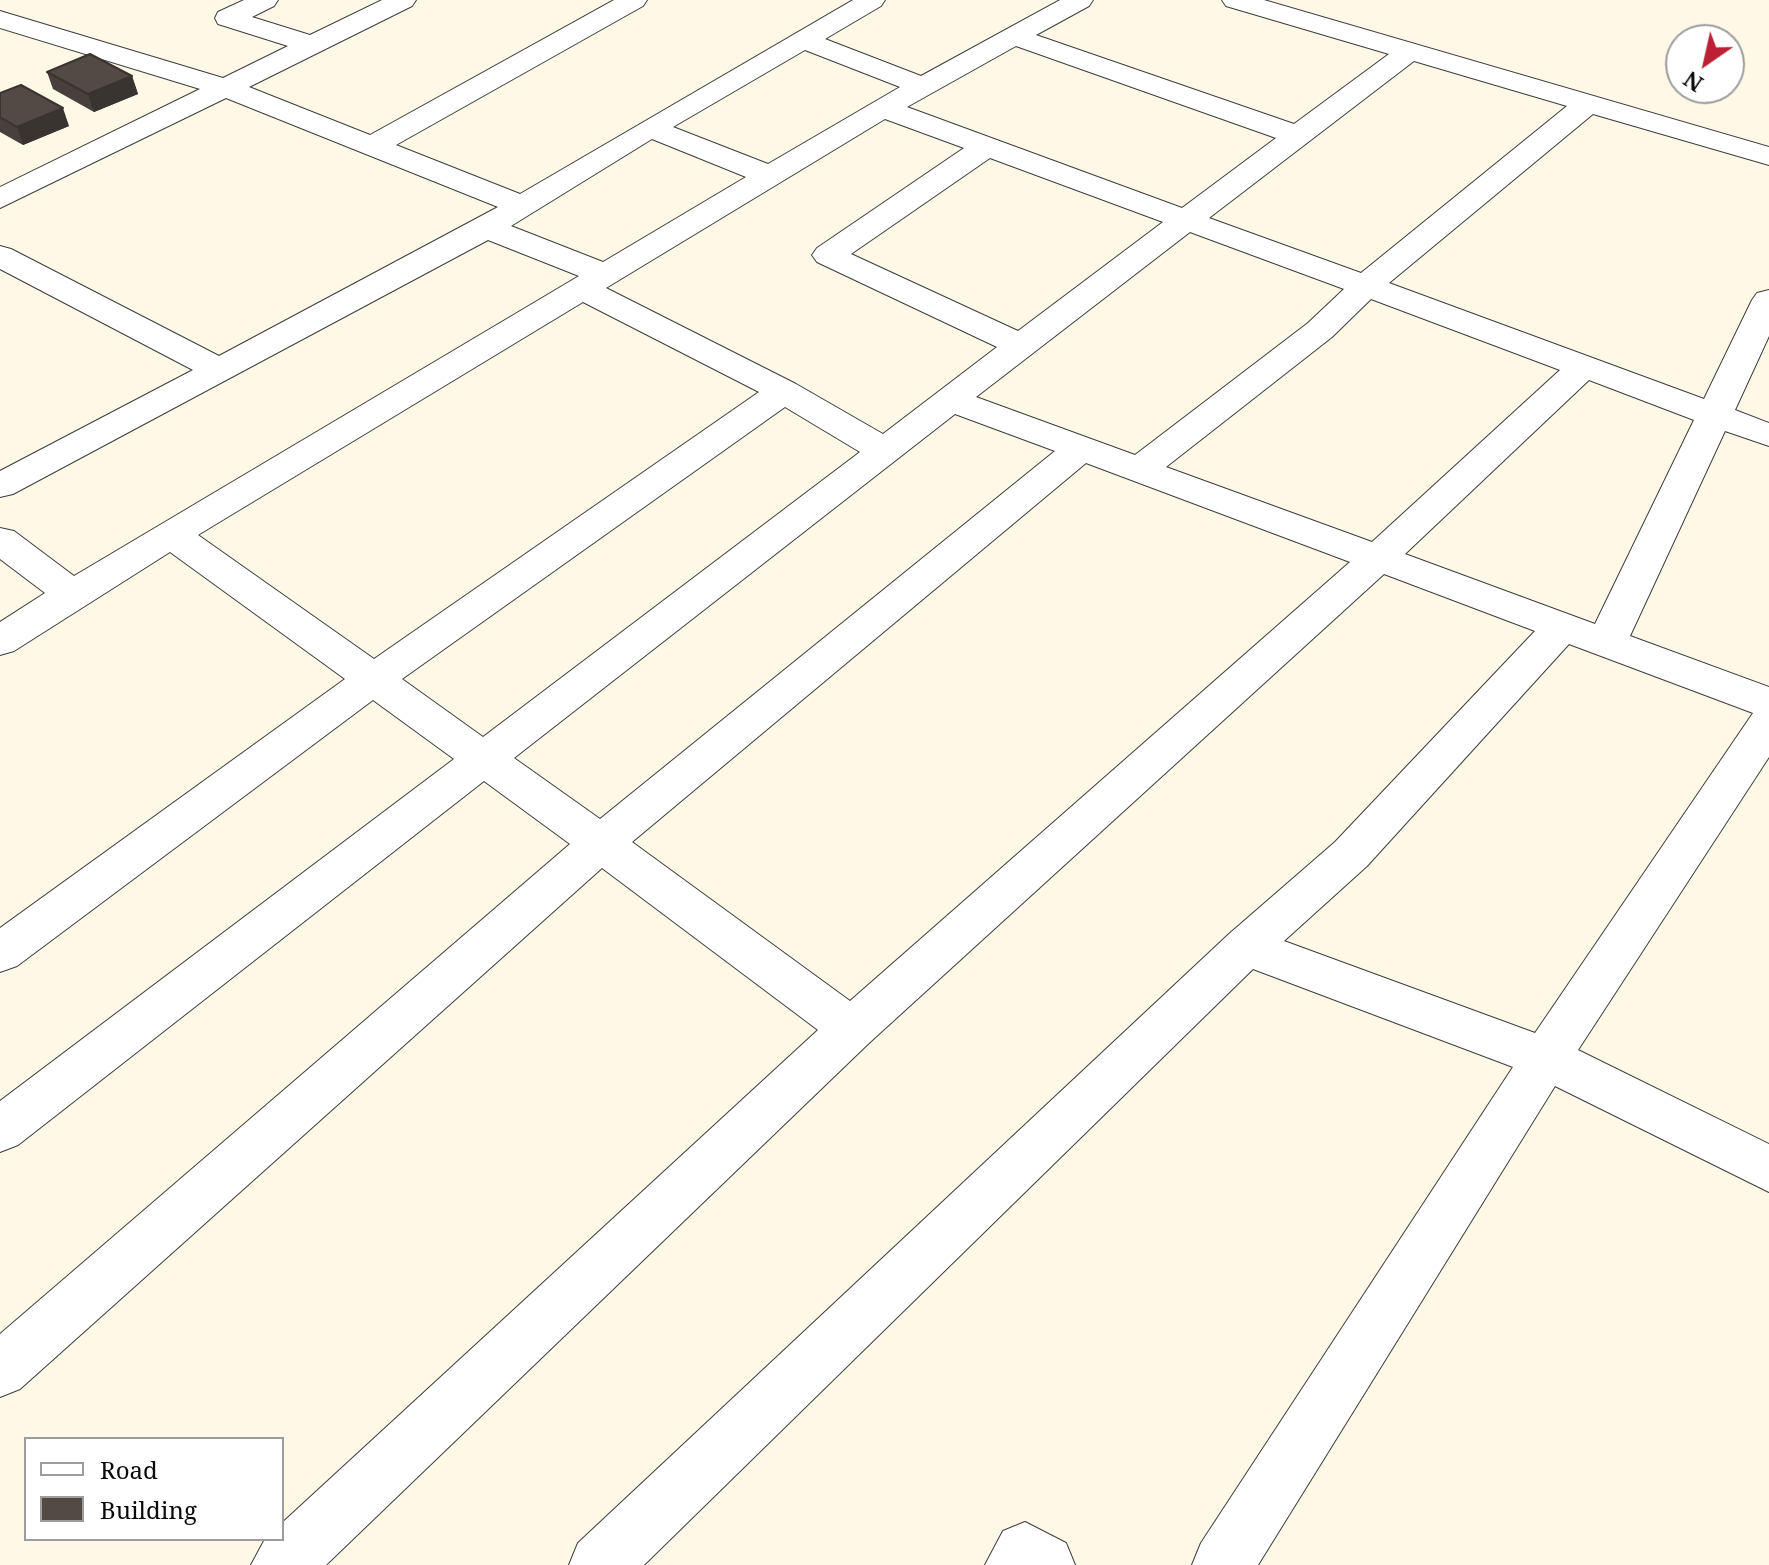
<!DOCTYPE html>
<style>
body{margin:0}
#map{position:relative;width:1769px;height:1565px;overflow:hidden;background:#fff8e7;font-family:"Noto Serif",serif}
canvas{display:block}
.legend{position:absolute;left:24px;top:1437px;width:260px;height:104px;box-sizing:border-box;background:#fff;border:2px solid #9d9d9d;margin:0;padding:10px 14px;list-style:none;font-size:24px;color:#0a0a0a}
.legend li{display:flex;align-items:center;gap:16px;height:40px}
.legend b{width:40px;border:2px solid #9d9d9d}
.north{position:absolute;left:1665px;top:24px;width:80px;height:80px;box-sizing:border-box;background:#fff;border:2px solid #9d9d9d;border-radius:50%;rotate:214deg;font-size:22px;font-weight:700;line-height:32px;text-align:center;color:#0a0a0a}
.north::after{content:'';display:block;margin:auto;width:28px;height:36px;background:#bc2034;clip-path:polygon(50% 0,100% 100%,50% 72%,0 100%)}
</style>
<div id="map">
<canvas width="1769" height="1565"></canvas>
<ul class="legend">
<li><b style="height:10px;background:#fff"></b>Road</li>
<li><b style="height:22px;background:#534a46"></b>Building</li>
</ul>
<div class="north">N</div>
</div>
<script>
const ctx = document.querySelector('canvas').getContext('2d');
ctx.lineJoin = 'round';
function stroke(path, color, width, dash) {
  ctx.strokeStyle = color;
  ctx.lineWidth = width;
  ctx.lineCap = dash ? 'butt' : 'round';
  ctx.setLineDash(dash || []);
  ctx.stroke(path);
}
function paint(path, color) {
  ctx.fillStyle = color;
  ctx.fill(path, 'evenodd');
}
const minor = new Path2D(`
 M244 0H278L274 6 252 17 310 35 382 0H416L412 6 249 87 370 135 614 0H647L643 6 396 145 520 194 853 0H885L881 6 825 39 921 76 1060 0H1093L1089 6 1036 35 1294 124 1389 54 1226 6 1222 0H1264L1769 147V165L1593 114 1389 283 1704 399 1752 300 1757 293 1769 290V336L1735 410 1769 423V446L1725 431 1630 636 1769 687V757L1578 1050 1769 1144V1192L1555 1086 1258 1565H1192L1201 1543 1513 1067 1253 969 644 1565H569L578 1543 1229 934 1335 842 1535 631 1384 574 869 1043 326 1565H251L265 1539H282V1523L818 1030 602 868 20 1389 0 1397V1334L570 844 484 781 18 1145 0 1152V1101L454 759 373 700 17 966 0 972V928L345 679 170 552 14 651 0 655V622L45 593 0 559V528L14 531 74 576 579 276 488 240 13 494 0 497V471L193 370 0 269V246L11 249 219 356 498 207 226 98 0 208V187L200 89 0 28V11L223 78 288 46 218 24 215 18 218 12ZM1016 46 1276 138 1182 208 907 107ZM805 50 900 87 768 164 673 127ZM1414 61 1567 106 1361 273 1209 218ZM885 119 964 148 817 248 812 255 817 262 997 347 883 434 796 384 606 288ZM652 139 746 177 603 262 511 226ZM990 158 1163 222 1018 331 851 254ZM1190 232 1344 289 1308 323 1135 455 976 397ZM1371 299 1560 370 1372 542 1166 467 1332 337ZM583 302 759 392 374 659 198 535ZM1589 380 1694 420 1595 624 1405 554ZM785 407 860 452 483 737 402 679ZM955 414 1055 451 600 819 514 758ZM1086 463 1350 562 850 1001 632 842ZM1569 644 1753 713 1535 1033 1284 941 1367 866Z`);
const tertiary = new Path2D(`
 M1025 1522 1066 1543 1075 1565H985L1003 1531Z`);
const wall = new Path2D(`
 M47 72 132 76 138 94 94 112 53 89Z
 M0 93 69 126 23 145 0 132Z`);
const shadedWall = new Path2D(`
 M132 76 138 94 94 112 88 94Z
 M63 108 69 126 23 145 17 127Z`);
const building = new Path2D(`
 M90 54 132 76 88 94 47 72Z
 M21 85 63 108 17 127 0 117V93Z`);
stroke(minor, '#3d3d3d', 2);
stroke(tertiary, '#3d3d3d', 2);
paint(minor, '#fff');
paint(tertiary, '#fff');
paint(wall, '#47403c');
paint(shadedWall, '#3a3431');
paint(building, '#534a46');
stroke(building, '#3a3431', 2);
</script>
